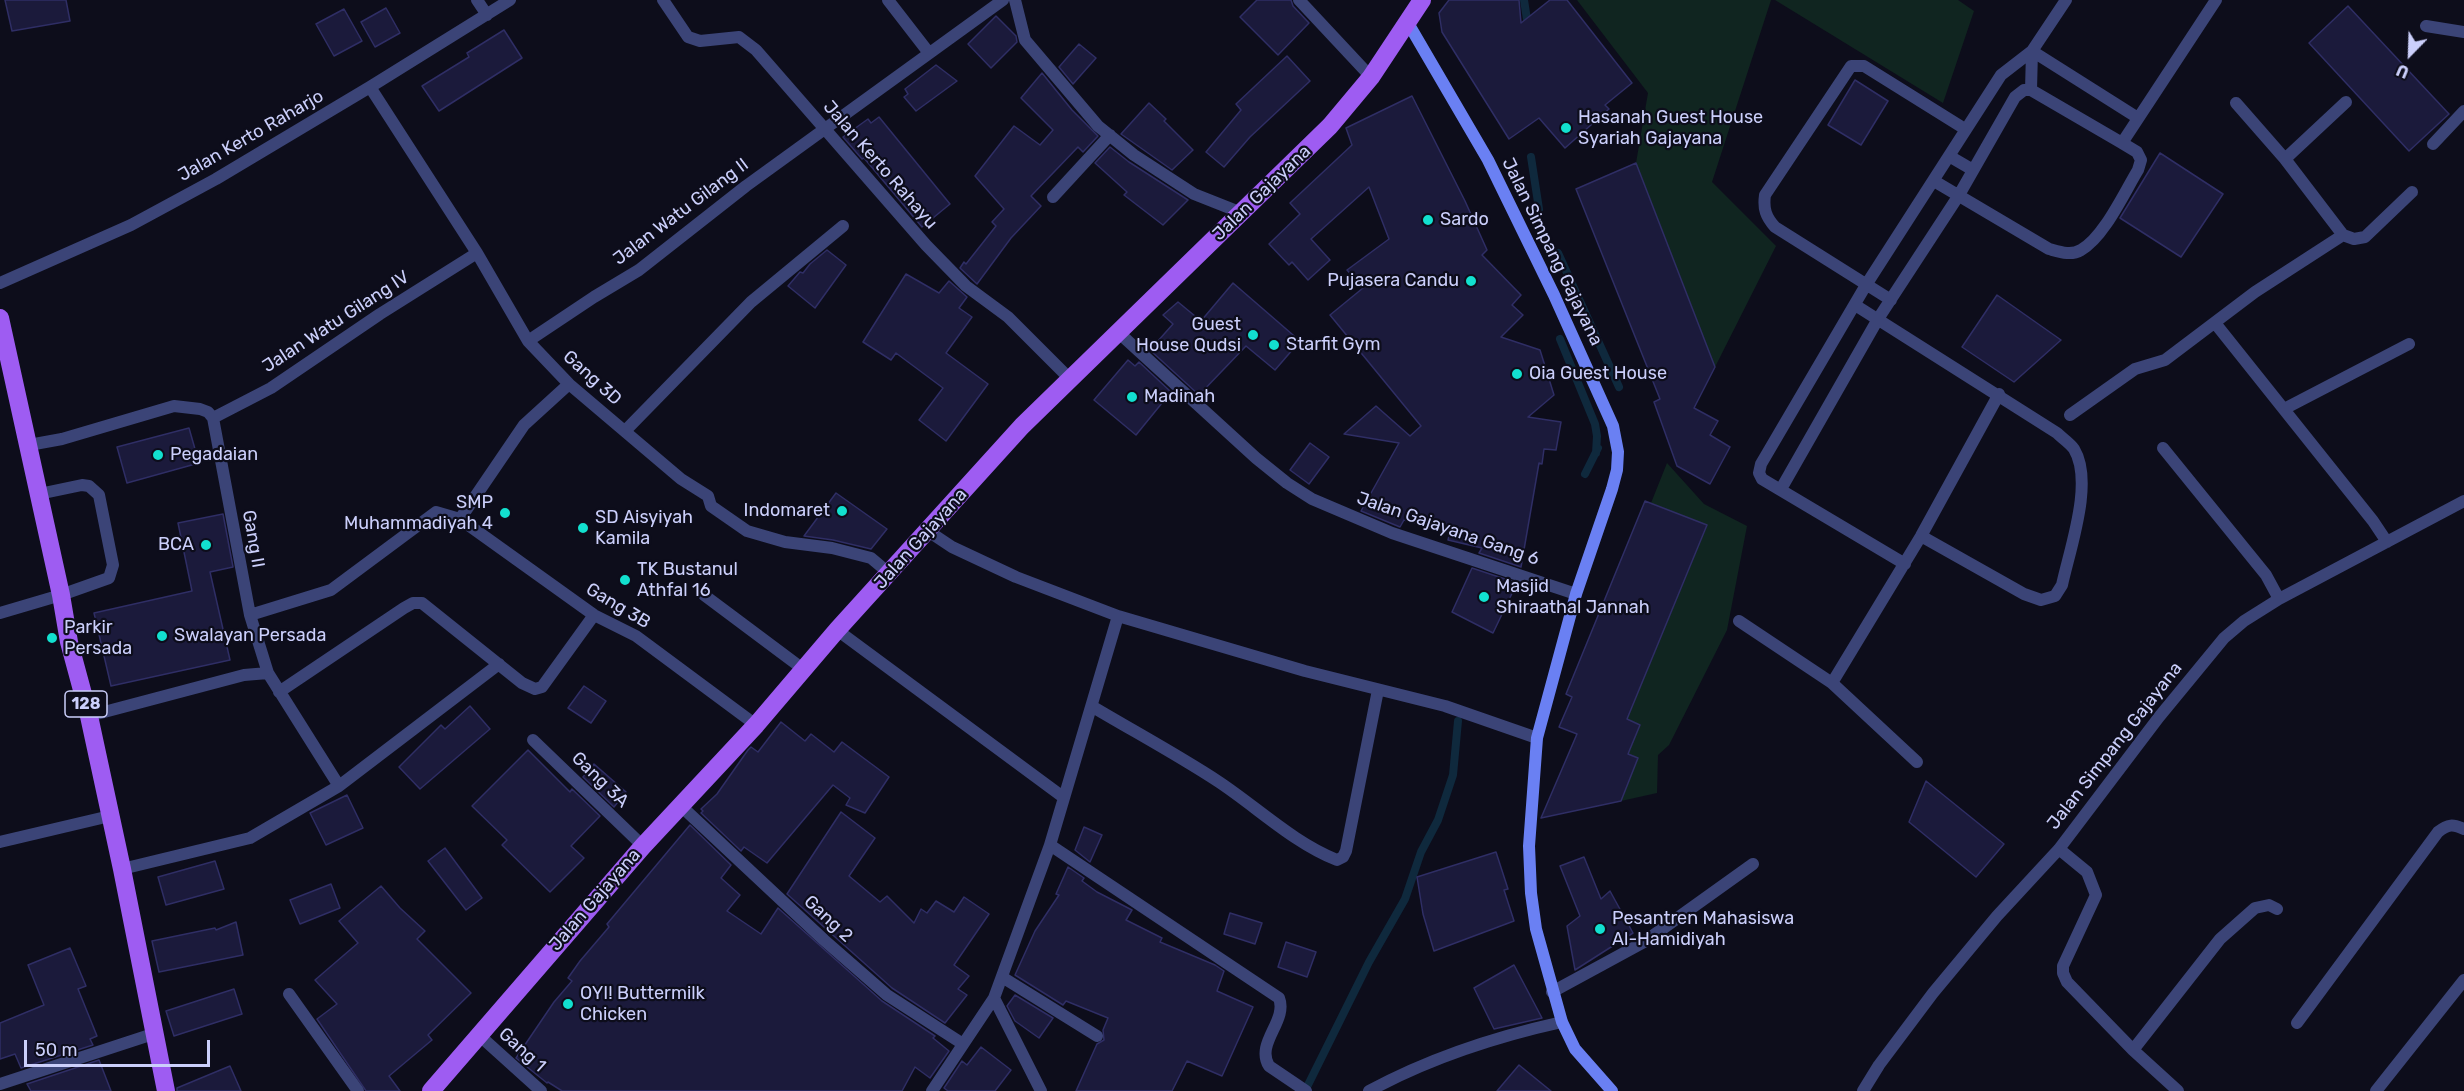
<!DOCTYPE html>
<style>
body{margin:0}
#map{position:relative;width:2464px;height:1091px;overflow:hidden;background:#0d0d1b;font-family:Rubik,sans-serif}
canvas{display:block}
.north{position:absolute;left:2380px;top:24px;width:60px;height:60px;-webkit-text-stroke:4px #0d0d1b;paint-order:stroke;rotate:203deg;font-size:16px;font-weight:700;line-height:24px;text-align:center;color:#cbcffb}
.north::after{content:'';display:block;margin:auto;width:21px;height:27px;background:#cbcffb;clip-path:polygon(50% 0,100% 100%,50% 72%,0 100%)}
.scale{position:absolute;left:24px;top:1040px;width:186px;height:27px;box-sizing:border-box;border:3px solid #cbcffb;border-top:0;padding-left:8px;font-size:18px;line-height:21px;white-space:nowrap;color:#cbcffb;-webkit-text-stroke:4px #0d0d1b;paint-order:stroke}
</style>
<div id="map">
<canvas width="2464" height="1091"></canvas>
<div class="north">U</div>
<div class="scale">50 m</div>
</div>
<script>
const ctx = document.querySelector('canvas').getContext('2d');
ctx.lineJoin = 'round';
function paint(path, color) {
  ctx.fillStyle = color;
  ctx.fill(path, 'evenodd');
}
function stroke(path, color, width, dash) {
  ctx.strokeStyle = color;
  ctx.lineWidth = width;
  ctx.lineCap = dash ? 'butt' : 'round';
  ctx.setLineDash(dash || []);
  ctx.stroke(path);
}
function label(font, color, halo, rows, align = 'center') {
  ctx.font = font + ' Rubik,sans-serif';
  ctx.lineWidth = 4.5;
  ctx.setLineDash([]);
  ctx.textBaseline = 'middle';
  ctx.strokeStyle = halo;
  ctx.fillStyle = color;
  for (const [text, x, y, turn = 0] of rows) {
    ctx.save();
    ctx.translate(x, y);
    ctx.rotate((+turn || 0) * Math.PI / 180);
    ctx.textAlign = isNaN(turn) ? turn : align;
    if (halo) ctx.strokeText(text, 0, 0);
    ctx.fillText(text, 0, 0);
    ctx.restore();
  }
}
const green = new Path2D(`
 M1577 0H1771L1712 182 1776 246 1709 379 1703 364 1712 359 1636 163 1648 93Z
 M1775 0H1958L1974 11 1943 103Z
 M1667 463 1704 504 1747 526 1727 630 1669 745 1658 755 1657 793 1621 801 1638 758 1628 754 1640 725 1627 719 1707 526 1651 503Z`);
const stream = new Path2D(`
 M1524 0 1528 26
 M1531 157 1539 209
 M1558 253 1619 387
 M1560 339 1595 424 1597 436 1596 453
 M1585 474 1598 448
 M1305 1091 1369 962 1405 899 1421 852 1438 820 1453 775 1458 721`);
const building = new Path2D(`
 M5 0H66L70 21 12 31Z
 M1257 0H1291L1293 6 1309 23 1278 55 1240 17Z
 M1449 0H1519L1521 23 1550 0H1567L1632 83 1605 105 1609 109 1565 148 1539 118 1509 139 1442 32 1439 13Z
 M2348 6 2449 114 2409 151 2309 43Z
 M386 8 400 33 375 47 361 22Z
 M344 9 362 41 334 56 316 24Z
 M996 16 1016 36 1017 42 991 68 968 44Z
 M504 30 522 58 439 111 422 86 469 57 467 53Z
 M1079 44 1096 58 1073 84 1059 67Z
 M1287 56 1310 81 1250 137 1224 167 1206 152 1241 110 1236 104Z
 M936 65 957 81 916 111 904 97 908 94 905 89Z
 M1042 73 1072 110 1098 136 1083 152 1078 147 1031 196 1041 206 1011 238 977 284 960 268 964 262 966 264 996 226 992 222 1004 209 975 176 1014 126 1040 145 1053 130 1021 98Z
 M1855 80 1888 101 1861 145 1828 125Z
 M1412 96 1465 201 1487 250 1482 255 1521 295 1512 305 1523 315 1501 337 1540 350 1554 395 1528 417 1561 422 1556 450 1544 449 1542 464 1539 463 1521 567 1479 553 1482 548 1448 540 1450 532 1404 520 1400 527 1361 511 1399 443 1344 434 1376 406 1410 436 1421 426 1330 315 1363 288 1347 270 1389 239 1369 187 1311 239 1330 260 1308 280 1292 262 1289 265 1269 244 1300 214 1290 203 1352 145 1346 128Z
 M1149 103 1166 119 1164 121 1193 150 1172 170 1121 134Z
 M879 117 950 204 922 227 864 158 862 159 843 137 868 119 871 123Z
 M1110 147 1129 162 1188 200 1163 225 1124 195 1127 192 1095 163Z
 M2160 153 2223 194 2181 257 2120 218Z
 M1636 163 1715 367 1694 408 1718 421 1710 435 1730 447 1710 484 1677 466 1654 402 1660 399 1576 189Z
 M827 250 846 265 815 308 788 286 800 272 803 273 810 264Z
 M906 274 939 293 949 281 967 297 959 308 972 317 946 353 988 384 946 441 919 420 943 388 896 353 891 360 863 342Z
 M1233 283 1300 341 1275 370 1246 346 1199 395 1150 350 1173 324 1163 315 1178 302 1201 321Z
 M1997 295 2061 340 2014 382 1962 347Z
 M1128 360 1135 366 1139 362 1171 392 1136 435 1094 400Z
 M189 428 199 463 127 483 117 447Z
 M1310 443 1329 457 1309 484 1290 470Z
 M836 493 887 529 871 549 833 540 804 536Z
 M1645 501 1707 525 1627 719 1640 725 1628 754 1638 758 1621 801 1541 818 1577 734 1559 727 1572 697 1566 694Z
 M223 514 233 567 210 572 230 660 111 686 94 613 192 591 178 523Z
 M1472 568 1517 583 1493 633 1452 612Z
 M584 686 606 701 591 723 568 708Z
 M470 706 490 729 420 789 399 767 441 725 445 729Z
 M781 722 805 741 811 734 834 752 842 742 889 777 865 813 846 805 850 798 833 785 767 863 744 847 741 851 701 813 703 811 701 809 717 794 748 750 751 747 758 752Z
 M528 750 570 792 572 789 600 816 571 846 584 858 550 892 502 845 507 840 472 806Z
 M594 764 626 792 614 807 583 777Z
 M1926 781 2004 844 1976 877 1909 822Z
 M347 795 363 828 326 845 310 813Z
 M841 812 875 838 849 876 880 902 887 896 914 923 921 909 927 913 936 901 954 912 964 897 989 914 954 965 969 976 958 989 967 995 945 1023 892 988 787 894Z
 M690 825 731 865 721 878 740 895 727 911 761 934 778 908 882 1001 935 1036 933 1038 949 1051 930 1078 915 1067 902 1091H562L548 1082 547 1083 516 1058 554 1002 572 981 568 978 580 961 609 927 607 924Z
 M1084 827 1102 835 1090 862 1075 850Z
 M445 848 482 898 466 910 428 861Z
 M1496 852 1508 889 1504 890 1514 921 1434 951 1423 914 1417 877Z
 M1584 857 1601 899 1610 891 1633 933 1575 970 1567 926 1580 916 1560 866Z
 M215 861 224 889 166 905 158 877Z
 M1068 867 1084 878 1082 881 1097 892 1132 910 1126 920 1162 938 1160 942 1215 965 1224 971 1217 991 1253 1007 1222 1076 1187 1061 1172 1091H1076L1097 1044 1104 1040 1103 1030 1108 1018 1066 1001 1063 1005 1015 975 1035 931 1059 895 1056 894Z
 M331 884 340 908 300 924 290 900Z
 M381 886 400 908 425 931 417 939 471 993 428 1035 432 1040 389 1076 400 1091H366L317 1019 337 1004 315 980 358 943 339 921Z
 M1230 913 1262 923 1255 944 1224 934Z
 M236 922 243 955 159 972 152 941 215 928 216 930Z
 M1286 942 1316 952 1307 977 1278 967Z
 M70 948 86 986 78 989 97 1036 90 1039 93 1045 21 1068 15 1054 0 1059V1023L44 1005 28 965Z
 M1514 965 1542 1018 1494 1029 1474 988Z
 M234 989 242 1014 174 1036 166 1011Z
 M1015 995 1053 1018 1039 1038 1015 1021 1007 1006Z
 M981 1047 1011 1070 995 1091H948L944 1088 962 1061 967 1065Z
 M99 1060 111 1091H31L27 1084Z
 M1519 1065 1551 1091H1497Z
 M230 1066 241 1091H177V1088Z`);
const lane = new Path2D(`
 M2426 26 2464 32
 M2433 144 2464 111
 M39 494 82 485 89 486 99 495 113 565 109 578 61 595`);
const street = new Path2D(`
 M477 0 487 15
 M663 0 688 37 700 41 739 37 756 50 926 245 966 286 1008 317 1070 379
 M888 0 929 53
 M1015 0 1025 40 1098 126 1134 155 1194 194 1242 213
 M1299 0 1371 77
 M370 87 477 253 528 341 569 384 681 479 708 496 711 506 747 531 785 542 832 548 871 558 890 574
 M2031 90 2032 51 2066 0
 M2236 103 2285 159 2343 235
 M1949 156 1973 170
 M2285 159 2346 102
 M1934 181 2049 249C2060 252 2071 256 2081 250 2104 237 2124 193 2138 170L2141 160 2137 152 2122 143 2216 0
 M1053 197 1110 135
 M0 283 131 225 216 179 370 87 510 0
 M1891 300 1775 227C1766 217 1763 209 1765 195L1851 66H1864L1965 129
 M1855 305 2057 433C2062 438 2070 443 2074 449 2094 482 2070 548 2062 585L2055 596 2041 600 2024 594 1921 536
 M2215 323 2373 521 2387 542
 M1118 332 1256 458 1287 483 1312 499 1392 533 1576 594
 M528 341 594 297 639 270 746 186 1003 0
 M2284 409 2409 344
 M2070 415 2135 369 2165 360 2255 292 2343 235 2354 239 2365 237 2412 192
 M213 418 271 388 380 314 477 253
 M625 431 751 302 843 226
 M29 445 62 439 174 406 200 409 208 412 213 418 250 615 268 673 244 675 89 716
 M2163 448 2266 575 2279 599
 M1781 489 1878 319 1959 195 2015 97 2024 90H2031L2122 143
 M460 519 524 425 569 384
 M928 531 952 547 1016 577 1118 616 1305 671 1445 706 1537 738
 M1905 564 1762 479 1759 473 1761 464 1866 285 2001 75 2032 51 2138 118
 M704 595 803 669
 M0 613 61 595
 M250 615 331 590 436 512 460 519 594 615 636 636 756 725
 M1739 621 1832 683 1917 762
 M837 630 1063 797
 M268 673 339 786
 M1832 683 1921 536 1999 394
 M279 692 404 608 413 603H422L522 683 535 689 542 687 594 615
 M1093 707C1135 732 1178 755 1219 782 1258 808 1294 843 1337 860L1343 857 1346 851 1378 690
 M533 740 643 846
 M681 806 824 940 887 995 963 1044
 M0 842 110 816
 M1050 845 1279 998C1288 1021 1255 1043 1269 1066L1306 1091
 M2059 849 2087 872 2096 895 2063 966V973L2067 982 2133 1050 2178 1091
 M122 869 250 838 339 786 499 664
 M1002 977 1097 1036
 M1552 992 1644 942 1753 864
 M289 994 358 1091
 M994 998 1041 1091
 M2297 1023 2438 832C2448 824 2453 824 2464 829
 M479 1035 541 1091
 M2133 1050 2220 939 2255 908 2269 905 2277 909
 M0 1084 153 1034
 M932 1091 994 998 1050 845 1118 616
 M1369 1091C1430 1058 1494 1037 1562 1022
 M1863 1091 1879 1065 1933 993 1997 916 2059 849 2159 717 2224 638 2244 621 2279 599 2464 501
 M2376 1091 2464 980`);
const secondary = new Path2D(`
 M1408 23 1488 160 1554 295 1613 426 1618 452 1617 470 1612 489 1576 594 1537 738 1529 846 1531 893 1536 929 1562 1022 1575 1049 1612 1091`);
const primary = new Path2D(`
 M0 318 61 595 69 642 89 716 122 869 166 1091
 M431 1091 643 846 756 725 837 630 1022 426 1330 126 1371 77 1422 0`);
const markers = [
 [1566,128,6,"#12e0cf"],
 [1428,220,6,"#12e0cf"],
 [1471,281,6,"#12e0cf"],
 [1253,335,6,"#12e0cf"],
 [1274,345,6,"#12e0cf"],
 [1517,374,6,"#12e0cf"],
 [1132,397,6,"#12e0cf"],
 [158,455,6,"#12e0cf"],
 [842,511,6,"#12e0cf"],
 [505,513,6,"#12e0cf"],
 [583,528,6,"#12e0cf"],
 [206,545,6,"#12e0cf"],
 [625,580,6,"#12e0cf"],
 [1484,597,6,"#12e0cf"],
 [162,636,6,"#12e0cf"],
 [52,638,6,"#12e0cf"],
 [1600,929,6,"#12e0cf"],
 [568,1004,6,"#12e0cf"]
];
const shields = [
 [86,704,42]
];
const shieldNames = [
 ["128",86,704]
];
const poiNames = [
 ["Hasanah Guest House",1578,118],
 ["Syariah Gajayana",1578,139],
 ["Sardo",1440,220],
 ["Pujasera Candu",1459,281,"right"],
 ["Guest",1241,325,"right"],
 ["House Qudsi",1241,346,"right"],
 ["Starfit Gym",1286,345],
 ["Oia Guest House",1529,374],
 ["Madinah",1144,397],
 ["Pegadaian",170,455],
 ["SMP",493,503,"right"],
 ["Muhammadiyah 4",493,524,"right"],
 ["Indomaret",830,511,"right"],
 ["SD Aisyiyah",595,518],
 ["Kamila",595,539],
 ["BCA",194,545,"right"],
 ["TK Bustanul",637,570],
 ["Athfal 16",637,591],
 ["Masjid",1496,587],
 ["Shiraathal Jannah",1496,608],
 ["Parkir",64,628],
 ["Persada",64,649],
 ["Swalayan Persada",174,636],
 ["Pesantren Mahasiswa",1612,919],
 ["Al-Hamidiyah",1612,940],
 ["OYI! Buttermilk",580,994],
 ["Chicken",580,1015]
];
const streetNames = [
 ["Jalan Kerto Raharjo",251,136,-30],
 ["Jalan Kerto Rahayu",880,165,49],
 ["Jalan Gajayana",1262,193,-44],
 ["Jalan Watu Gilang II",681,212,-37],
 ["Jalan Simpang Gajayana",1552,252,64],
 ["Jalan Watu Gilang IV",336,322,-33],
 ["Gang 3D",592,378,42],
 ["Jalan Gajayana Gang 6",1448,529,19],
 ["Gang II",253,539,80],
 ["Jalan Gajayana",921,539,-48],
 ["Gang 3B",618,606,31],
 ["Jalan Simpang Gajayana",2115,746,-52],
 ["Gang 3A",600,780,44],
 ["Jalan Gajayana",595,900,-49],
 ["Gang 2",828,919,43],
 ["Gang 1",522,1050,42]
];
paint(green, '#102520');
stroke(stream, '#0f293d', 8);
paint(building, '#1b1a3b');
stroke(building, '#2f2e65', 1.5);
stroke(lane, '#3b4477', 12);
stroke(street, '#3b4477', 12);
stroke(secondary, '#6a80f3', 12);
stroke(primary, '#9e5cf2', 18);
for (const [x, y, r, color] of markers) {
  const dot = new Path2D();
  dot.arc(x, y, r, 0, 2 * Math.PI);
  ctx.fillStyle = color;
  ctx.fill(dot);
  stroke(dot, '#0d0d1b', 2);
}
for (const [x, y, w] of shields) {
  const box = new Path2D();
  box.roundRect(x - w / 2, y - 13, w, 26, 4.5);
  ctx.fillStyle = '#0d0d1b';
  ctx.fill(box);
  stroke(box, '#cbcffb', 1.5);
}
label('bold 16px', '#cbcffb', null, shieldNames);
label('18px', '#cbcffb', '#0d0d1b', poiNames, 'left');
label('18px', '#cbcffb', '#0d0d1b', streetNames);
</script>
